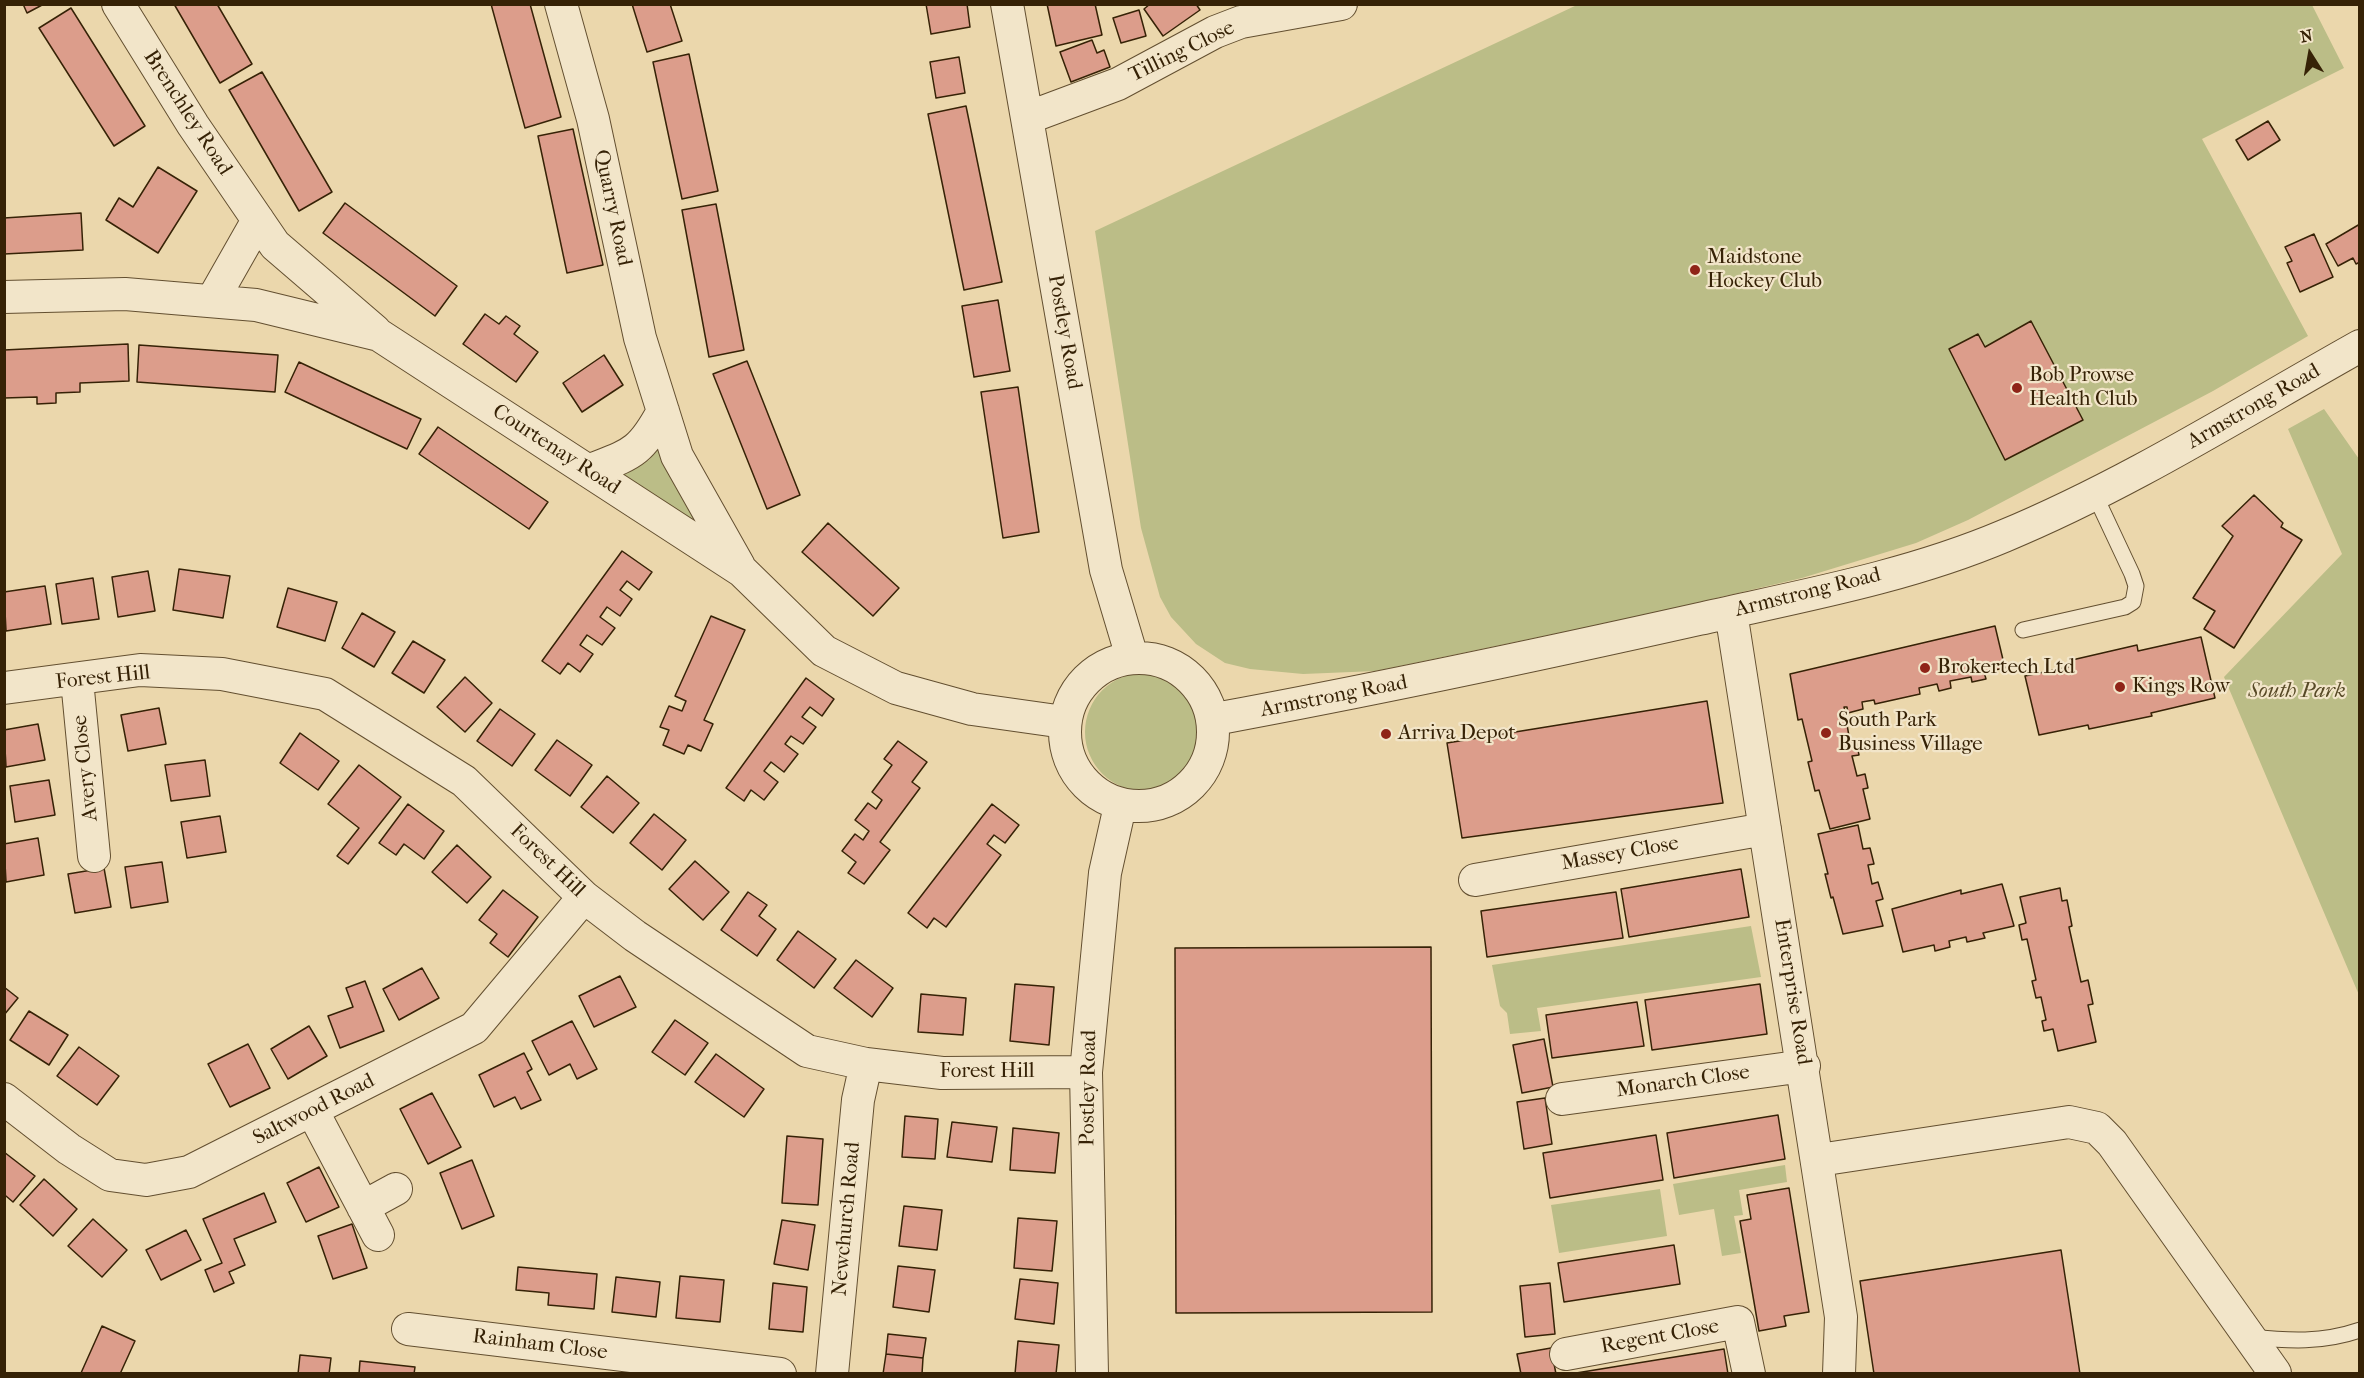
<!DOCTYPE html>
<style>
body{margin:0}
#map{position:relative;width:2364px;height:1378px;overflow:hidden;background:#ebd7ac;font-family:"IM FELL French Canon",serif}
canvas{display:block}
.frame{position:absolute;inset:0;border:6px solid #362206;pointer-events:none}
.north{position:absolute;left:2280px;top:24px;width:60px;height:60px;-webkit-text-stroke:4px #f2e5c9;paint-order:stroke;rotate:349deg;font-size:16px;font-weight:700;line-height:24px;text-align:center;color:#362206}
.north::after{content:'';display:block;margin:auto;width:21px;height:27px;background:#362206;clip-path:polygon(50% 0,100% 100%,50% 72%,0 100%)}
</style>
<div id="map">
<canvas width="2364" height="1378"></canvas>
<div class="frame"></div>
<div class="north">N</div>
</div>
<script>
const ctx = document.querySelector('canvas').getContext('2d');
ctx.lineJoin = 'round';
function paint(path, color) {
  ctx.fillStyle = color;
  ctx.fill(path, 'evenodd');
}
function stroke(path, color, width, dash) {
  ctx.strokeStyle = color;
  ctx.lineWidth = width;
  ctx.lineCap = dash ? 'butt' : 'round';
  ctx.setLineDash(dash || []);
  ctx.stroke(path);
}
function label(font, color, halo, rows, align = 'center') {
  ctx.font = font + ' "IM FELL French Canon",serif';
  ctx.lineWidth = 4.5;
  ctx.setLineDash([]);
  ctx.textBaseline = 'middle';
  ctx.strokeStyle = halo;
  ctx.fillStyle = color;
  for (const [text, x, y, turn = 0] of rows) {
    ctx.save();
    ctx.translate(x, y);
    ctx.rotate((+turn || 0) * Math.PI / 180);
    ctx.textAlign = isNaN(turn) ? turn : align;
    if (halo) ctx.strokeText(text, 0, 0);
    ctx.fillText(text, 0, 0);
    ctx.restore();
  }
}
const green = new Path2D(`
 M1577 5H2312L2344 68 2202 139 2308 336 2213 391 1968 520 1916 543 1802 578 1631 618 1376 671 1303 674 1250 669 1225 663 1196 644 1171 617 1160 597 1141 528 1095 231Z
 M2324 409 2359 459V995L2224 677 2342 554 2288 429Z
 M659 447 708 538 617 474 649 460Z
 M1085 732a59 59 0 1 1 118 0a59 59 0 1 1-118 0Z
 M1751 926 1761 977 1537 1008 1541 1031 1510 1034 1507 1013 1500 1006 1492 965Z
 M1785 1165 1787 1182 1739 1190 1743 1215 1734 1216 1741 1253 1722 1256 1714 1209 1679 1215 1673 1184Z
 M1660 1189 1667 1236 1559 1253 1551 1205Z`);
const building = new Path2D(`
 M23 4H44L27 13Z
 M174 4H217L252 64 220 83Z
 M491 4H530L561 117 525 128Z
 M632 4H670L682 41 647 52Z
 M926 4H967L970 27 931 34Z
 M1047 4H1095L1102 35 1056 46Z
 M1150 4H1196L1200 10 1163 36 1144 9Z
 M71 8 145 126 114 146 39 28Z
 M1139 10 1146 36 1121 43 1113 18Z
 M1092 40 1097 53 1104 50 1110 67 1071 82 1060 52Z
 M689 54 718 191 682 199 653 62Z
 M959 57 965 93 936 98 930 62Z
 M262 72 332 192 299 211 229 90Z
 M966 106 1002 282 964 290 928 114Z
 M2268 121 2280 140 2248 160 2236 140Z
 M573 129 603 265 567 273 538 136Z
 M158 167 197 191 158 253 106 220 119 198 133 207Z
 M345 203 457 286 435 316 323 233Z
 M716 204 744 350 709 357 682 210Z
 M81 213 83 250 4 254V218Z
 M2360 224V262L2356 264 2353 258 2338 266 2326 244Z
 M2314 234 2333 277 2300 292 2287 263 2292 261 2285 247Z
 M998 300 1010 371 974 377 962 306Z
 M485 314 499 324 506 316 520 326 514 334 538 352 516 382 463 344Z
 M2031 321 2083 420 2005 460 1949 349 1978 334 1985 347Z
 M128 344 129 381 80 383V392L56 393V403L37 404V397L4 398V350Z
 M139 345 278 355 275 392 137 382Z
 M604 355 623 385 582 412 563 383Z
 M747 361 800 495 767 509 713 374Z
 M299 362 421 419 407 449 285 392Z
 M1018 387 1039 532 1003 538 981 392Z
 M438 427 548 502 529 529 419 454Z
 M2254 495 2283 523 2281 527 2302 540 2234 648 2204 629 2215 611 2193 598 2233 536 2222 526Z
 M828 523 899 588 873 616 802 552Z
 M622 551 652 572 639 590 627 581 620 590 632 599 620 616 607 607 600 617 615 628 602 645 587 635 580 645 593 654 580 672 568 663 560 674 542 661Z
 M179 569 230 576 223 618 173 610Z
 M148 571 155 611 118 617 112 577Z
 M93 578 99 619 62 624 56 584Z
 M45 586 51 624 6 631 4 592Z
 M288 588 337 602 325 641 277 627Z
 M362 613 395 632 374 667 342 648Z
 M711 616 745 630 704 720 713 724 701 751 688 745 684 754 663 745 669 730 660 727 669 706 682 711 686 701 675 696Z
 M1995 626 2005 668 1984 672 1986 679 1972 682 1971 677 1950 681 1951 688 1939 691 1937 684 1919 688 1920 694 1875 704 1874 700 1862 702 1863 709 1848 713 1847 707H1844L1850 742 1856 741 1859 755 1852 756 1857 776 1865 774 1868 788 1863 789 1870 819 1830 829 1819 790 1815 791 1808 762 1812 761 1802 719 1798 720 1790 674Z
 M2201 637 2215 698 2151 713 2152 716 2089 729 2088 725 2039 735 2025 676 2074 666 2072 660 2137 645 2138 651Z
 M413 641 445 660 424 693 392 673Z
 M465 677 492 703 465 732 437 707Z
 M806 678 834 699 822 716 810 707 802 717 816 727 803 744 791 736 785 744 798 754 784 772 771 762 764 771 778 782 764 800 751 790 744 801 726 788Z
 M1707 701 1723 803 1462 838 1447 743Z
 M159 708 166 744 128 751 121 715Z
 M500 709 535 734 512 766 477 741Z
 M38 724 45 760 6 767 4 730Z
 M300 733 339 761 318 790 280 763Z
 M557 740 592 765 570 796 535 770Z
 M898 741 927 762 912 782 920 788 880 842 890 850 864 884 848 873 856 862 842 851 855 834 863 840 869 831 855 820 868 803 876 809 882 800 872 792 892 765 884 759Z
 M205 760 210 796 171 801 165 765Z
 M359 765 401 797 348 864 337 856 359 828 328 804Z
 M607 776 639 803 613 833 581 807Z
 M49 780 55 815 15 822 10 786Z
 M408 804 444 831 424 859 404 844 396 855 379 843Z
 M992 804 1019 825 1005 843 994 835 987 844 1001 855 946 927 934 918 927 928 908 913Z
 M654 814 686 840 662 870 630 843Z
 M220 816 226 852 187 858 181 822Z
 M1858 825 1863 849 1870 848 1874 864 1868 865 1872 884 1878 882 1883 899 1876 901 1883 926 1843 934 1833 897 1831 898 1825 874H1828L1818 834Z
 M38 838 44 875 6 882 4 844Z
 M457 845 491 877 467 903 432 872Z
 M695 861 729 892 703 920 669 889Z
 M162 862 168 902 131 908 125 867Z
 M104 868 111 907 75 913 68 874Z
 M1741 869 1749 917 1629 937 1621 889Z
 M2002 884 2014 926 1983 933 1985 938 1967 942 1966 937 1949 941 1950 947 1935 951 1934 945 1903 952 1892 909 1961 890V894Z
 M2060 888 2062 901 2067 900 2072 926 2069 927 2081 982 2088 980 2093 1004 2088 1005 2096 1042 2058 1051 2053 1029 2044 1031 2042 1021 2046 1020 2041 997 2036 998 2032 981 2036 980 2027 939 2022 940 2019 925 2026 923 2020 897Z
 M503 890 538 917 508 957 490 943 497 934 479 920Z
 M748 892 767 905 759 916 776 929 757 956 721 930Z
 M1616 892 1623 938 1487 957 1481 911Z
 M798 931 836 959 814 988 777 960Z
 M1431 947 1432 1312 1176 1313 1175 948Z
 M856 960 893 988 872 1017 834 988Z
 M422 968 439 998 399 1020 383 989Z
 M620 976 636 1007 594 1027 579 996Z
 M365 981 384 1031 340 1048 328 1016 353 1007 346 988Z
 M1015 984 1054 987 1049 1045 1010 1041Z
 M1760 984 1767 1034 1652 1050 1645 1000Z
 M4 987 18 998 4 1015Z
 M921 994 966 998 963 1035 918 1032Z
 M1637 1002 1644 1046 1552 1058 1546 1015Z
 M29 1011 68 1035 49 1065 10 1040Z
 M675 1020 708 1043 685 1075 652 1052Z
 M572 1021 597 1069 577 1079 570 1064 549 1075 532 1041Z
 M309 1026 327 1056 288 1079 271 1049Z
 M1544 1039 1553 1087 1522 1093 1513 1045Z
 M248 1044 270 1088 230 1107 208 1064Z
 M79 1047 119 1076 97 1105 57 1076Z
 M524 1053 532 1069 527 1072 541 1100 521 1109 515 1097 494 1107 479 1075Z
 M716 1054 764 1089 744 1117 695 1082Z
 M432 1093 461 1147 428 1164 400 1109Z
 M1545 1098 1552 1144 1524 1149 1517 1102Z
 M1778 1115 1785 1159 1674 1178 1667 1133Z
 M905 1116 938 1119 935 1159 902 1157Z
 M952 1122 997 1127 992 1162 947 1157Z
 M1013 1128 1059 1133 1055 1173 1010 1170Z
 M1656 1135 1663 1180 1550 1198 1543 1153Z
 M787 1136 823 1139 818 1205 782 1203Z
 M4 1152 35 1176 13 1202 6 1196 4 1198Z
 M472 1160 494 1216 462 1229 440 1173Z
 M319 1167 339 1207 306 1222 287 1183Z
 M44 1179 77 1209 53 1236 20 1205Z
 M1789 1188 1809 1312 1784 1316 1786 1326 1759 1331 1740 1221 1751 1219 1747 1195Z
 M264 1193 276 1222 234 1239 245 1265 229 1272 234 1283 214 1292 205 1270 222 1263 203 1219Z
 M904 1206 942 1210 937 1250 899 1246Z
 M1018 1218 1057 1221 1052 1271 1014 1268Z
 M93 1219 127 1250 102 1277 68 1246Z
 M782 1220 815 1225 808 1270 774 1264Z
 M352 1224 367 1268 333 1279 318 1236Z
 M186 1230 201 1260 161 1280 146 1250Z
 M1674 1245 1680 1284 1564 1302 1558 1263Z
 M2061 1250 2080 1374H1874L1860 1281Z
 M898 1266 935 1270 929 1312 893 1307Z
 M518 1267 597 1274 594 1309 548 1305 549 1293 516 1290Z
 M680 1276 724 1280 720 1322 676 1318Z
 M616 1277 660 1282 656 1317 612 1312Z
 M1020 1279 1058 1283 1054 1324 1015 1319Z
 M773 1283 807 1287 803 1332 769 1329Z
 M1550 1283 1555 1334 1525 1337 1520 1286Z
 M102 1326 135 1341 120 1374H83L81 1373Z
 M888 1334 926 1338 923 1358 886 1354Z
 M1018 1341 1059 1345 1056 1374H1015Z
 M1551 1348 1556 1374H1521L1517 1354Z
 M1724 1349 1728 1374H1570Z
 M886 1354 923 1358 922 1374H883Z
 M300 1355 331 1358 329 1374H298Z
 M360 1361 415 1367 414 1374H359Z`);
const service = new Path2D(`
 M2023 630 2125 607 2133 602 2136 586 2132 574 2094 493
 M2250 1337C2289 1341 2322 1343 2360 1330`);
const minor = new Path2D(`
 M118 4 193 125 275 245 375 331
 M561 4 593 119 640 338 677 456 739 566
 M1007 4 1106 570 1132 657
 M1027 118 1118 84 1215 32 1241 22 1341 4
 M4 297 125 294 256 305 379 335 742 571 824 651 896 688 972 709 1064 722
 M212 301 258 220
 M588 471C631 454 640 454 663 411
 M1731 612 1841 1317 1839 1374
 M1065 732a74 74 0 1 1 148 0a74 74 0 1 1-148 0Z
 M77 680 94 856
 M4 688 140 670 222 674 325 694 464 781 584 897 635 936 807 1051 866 1064 942 1073 1086 1072
 M1215 719C1377 689 1538 655 1699 619 1801 596 1907 577 2004 536 2129 484 2242 412 2360 346
 M1475 880 1765 829
 M4 1099 69 1149 110 1175 146 1180 189 1172 474 1028 584 897
 M1562 1099 1804 1066
 M313 1112 378 1235
 M1819 1160 2069 1122 2097 1128 2112 1143 2275 1373
 M363 1207 396 1189
 M408 1329 780 1374
 M1566 1354 1738 1322 1749 1374
 M832 1374 858 1100 866 1064
 M1092 1374 1086 1072 1105 873 1120 806`);
const markers = [
 [1695,270,6,"#8f2418"],
 [2017,388,6,"#8f2418"],
 [1925,668,6,"#8f2418"],
 [2120,687,6,"#8f2418"],
 [1826,733,6,"#8f2418"],
 [1386,734,6,"#8f2418"]
];
const streetNames = [
 ["Tilling Close",1182,52,-26],
 ["Brenchley Road",187,113,57],
 ["Quarry Road",612,208,78],
 ["Postley Road",1064,332,80],
 ["Armstrong Road",2254,407,-30],
 ["Courtenay Road",556,450,33],
 ["Armstrong Road",1808,593,-14],
 ["Forest Hill",103,678,-6],
 ["Armstrong Road",1334,697,-11],
 ["Avery Close",86,768,-96],
 ["Massey Close",1620,854,-10],
 ["Forest Hill",547,861,44],
 ["Enterprise Road",1792,992,81],
 ["Forest Hill",987,1072],
 ["Monarch Close",1683,1082,-8],
 ["Postley Road",1089,1088,-89],
 ["Saltwood Road",314,1110,-27],
 ["Newchurch Road",847,1219,-85],
 ["Regent Close",1660,1337,-10],
 ["Rainham Close",540,1345,7]
];
const poiNames = [
 ["Maidstone",1707,258],
 ["Hockey Club",1707,282],
 ["Bob Prowse",2029,376],
 ["Health Club",2029,400],
 ["Brokertech Ltd",1937,668],
 ["Kings Row",2132,687],
 ["South Park",1838,721],
 ["Business Village",1838,745],
 ["Arriva Depot",1398,734]
];
const parkNames = [
 ["South Park",2297,692]
];
paint(green, '#bbbd87');
paint(building, '#dc9d8b');
stroke(building, '#362206', 1.5);
stroke(service, '#634f30', 17);
stroke(minor, '#634f30', 34);
stroke(service, '#f2e5c9', 15);
stroke(minor, '#f2e5c9', 32);
for (const [x, y, r, color] of markers) {
  const dot = new Path2D();
  dot.arc(x, y, r, 0, 2 * Math.PI);
  ctx.fillStyle = color;
  ctx.fill(dot);
  stroke(dot, '#f2e5c9', 2);
}
label('21px', '#362206', '#f2e5c9', streetNames);
label('21px', '#362206', '#f2e5c9', poiNames, 'left');
label('italic 21px', '#574926', '#f2e5c9', parkNames);
</script>
